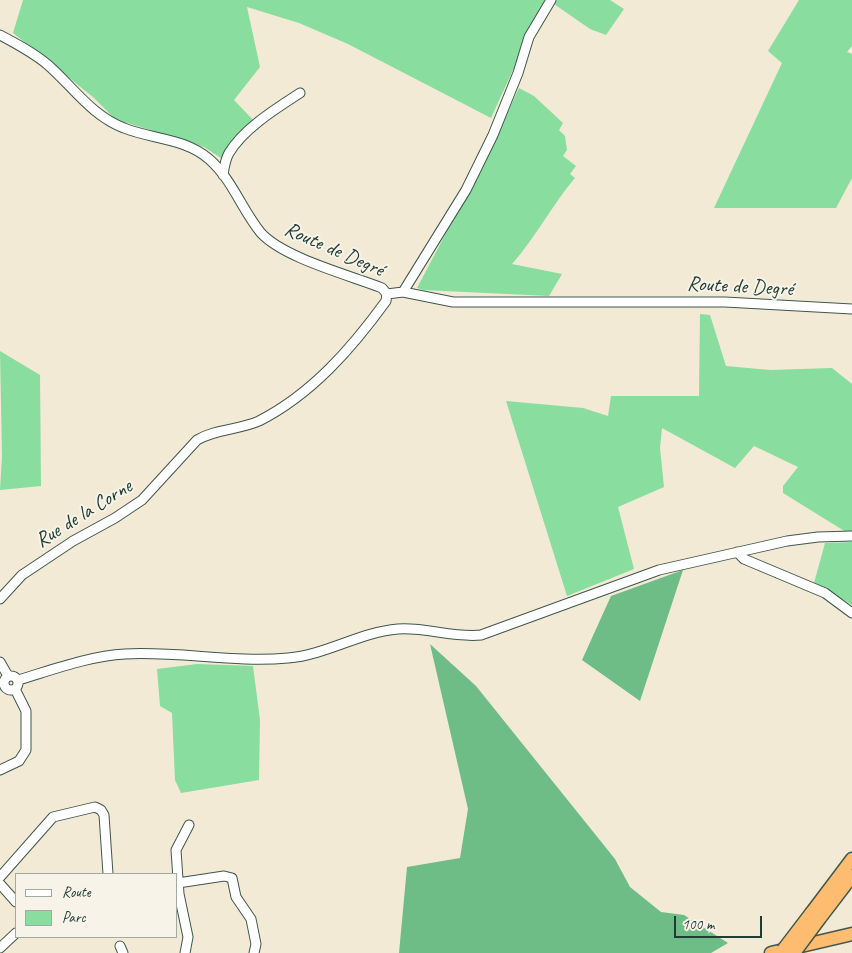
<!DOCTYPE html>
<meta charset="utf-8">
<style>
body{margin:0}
#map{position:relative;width:852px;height:953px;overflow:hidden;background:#f2ead5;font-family:Caveat,sans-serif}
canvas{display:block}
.legend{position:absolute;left:15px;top:873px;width:162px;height:65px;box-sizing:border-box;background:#f7f3e8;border:1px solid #a1aaa0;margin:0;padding:6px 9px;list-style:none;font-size:15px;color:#1f3d34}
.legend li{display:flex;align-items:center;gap:10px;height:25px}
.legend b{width:25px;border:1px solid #a1aaa0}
.scale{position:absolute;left:674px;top:916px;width:88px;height:22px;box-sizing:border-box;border:2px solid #1f3d34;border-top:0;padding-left:6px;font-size:15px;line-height:18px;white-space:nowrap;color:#1f3d34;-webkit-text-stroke:4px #f7f3e8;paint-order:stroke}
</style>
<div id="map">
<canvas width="852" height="953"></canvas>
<ul class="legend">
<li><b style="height:6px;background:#fff"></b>Route</li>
<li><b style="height:14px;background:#88dd9f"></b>Parc</li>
</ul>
<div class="scale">100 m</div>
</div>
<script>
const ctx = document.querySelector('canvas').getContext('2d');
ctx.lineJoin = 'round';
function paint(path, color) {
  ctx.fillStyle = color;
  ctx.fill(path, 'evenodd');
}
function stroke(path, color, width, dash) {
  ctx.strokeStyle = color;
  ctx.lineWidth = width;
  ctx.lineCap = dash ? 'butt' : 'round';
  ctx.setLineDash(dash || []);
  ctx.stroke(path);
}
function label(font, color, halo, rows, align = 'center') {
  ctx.font = font + ' Caveat,sans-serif';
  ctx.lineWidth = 4;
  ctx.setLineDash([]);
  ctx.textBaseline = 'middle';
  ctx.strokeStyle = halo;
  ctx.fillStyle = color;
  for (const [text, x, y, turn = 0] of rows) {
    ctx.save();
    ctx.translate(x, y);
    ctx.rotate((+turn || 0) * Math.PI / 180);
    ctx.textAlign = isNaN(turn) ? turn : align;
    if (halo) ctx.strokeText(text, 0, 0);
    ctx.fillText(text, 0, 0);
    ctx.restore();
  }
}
const green = new Path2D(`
 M23 0H545L491 118 348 44 299 23 247 7 260 67 234 100 254 121 232 141 221 158 204 147 115 119 93 97 13 33Z
 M557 0H610L624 9 606 35 590 29 554 4Z
 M799 0H852V46L847 52 852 54V178L836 208H714L782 63 768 51Z
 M519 88 534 96 563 123 559 130 565 136 567 150 563 156 576 166 570 174 575 178C552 205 536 237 512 264L562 274 549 296 423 290 417 288 494 142Z
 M700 314 710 315 726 366 770 370 832 368 852 384V531L846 532 783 493V486L798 467 754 446 735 468 662 428 660 448 664 487 618 507 634 569 567 596 506 401 583 408 608 416 611 396H699Z
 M0 351 40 375 41 486 0 490 2 456Z
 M852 542V605L814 583 825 543Z
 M197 664 253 666 260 720 259 780 181 793 175 780 172 713 160 706 157 669Z`);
const forest = new Path2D(`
 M683 570 640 701 582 660 611 596Z
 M430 644 476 686 615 859 630 887 661 912 684 915 728 943 711 953H399L407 867 460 858 468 809Z`);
const minor = new Path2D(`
 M0 35C17 44 34 53 48 65 73 87 92 116 124 128 151 139 185 138 209 159 232 179 242 210 261 233 284 258 349 275 382 288L387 294 403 292 453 302H725L852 309
 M223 175C224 168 225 160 229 153 244 128 277 108 300 93
 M403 292 466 190 493 135 518 73 529 37 551 0
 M737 552 744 559 825 593 852 613
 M0 599 22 575 73 541 115 518 142 500 197 440C215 429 239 430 259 421 312 394 352 348 386 301L387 294
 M0 662 8 676
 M4 683a7 7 0 1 1 14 0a7 7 0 1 1-14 0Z
 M18 680C52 670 89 656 125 654 179 651 234 663 288 658 326 655 360 632 398 629 426 627 453 638 481 635L659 570 787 541 818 537 852 536
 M0 770 19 761 26 750V711L15 689
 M0 877 53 817 95 807 101 810 104 815 108 874
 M178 883 224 876 232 878 236 897 251 919 256 944 254 953
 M0 884 16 902
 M120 946 123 953
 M0 948 16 933
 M185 953 188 937 179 894 176 850 189 825`);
const highway = new Path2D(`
 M812 912 852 859
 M820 918 852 876
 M771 953 852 934`);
const highwayBridge = new Path2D(`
 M783 950 812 912
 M794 953 820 918`);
const streetNames = [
 ["Route de Degré",334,250,24],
 ["Route de Degré",740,287,3],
 ["Rue de la Corne",84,514,-32]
];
paint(green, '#88dd9f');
paint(forest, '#6ebc86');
stroke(minor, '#3f574c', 11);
stroke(highway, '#3f574c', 15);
stroke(minor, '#fff', 9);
stroke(highway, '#fdbc70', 12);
stroke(highwayBridge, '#3f574c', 15, []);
stroke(highwayBridge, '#fdbc70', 12);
label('21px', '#1f3d34', '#f7f3e8', streetNames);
</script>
